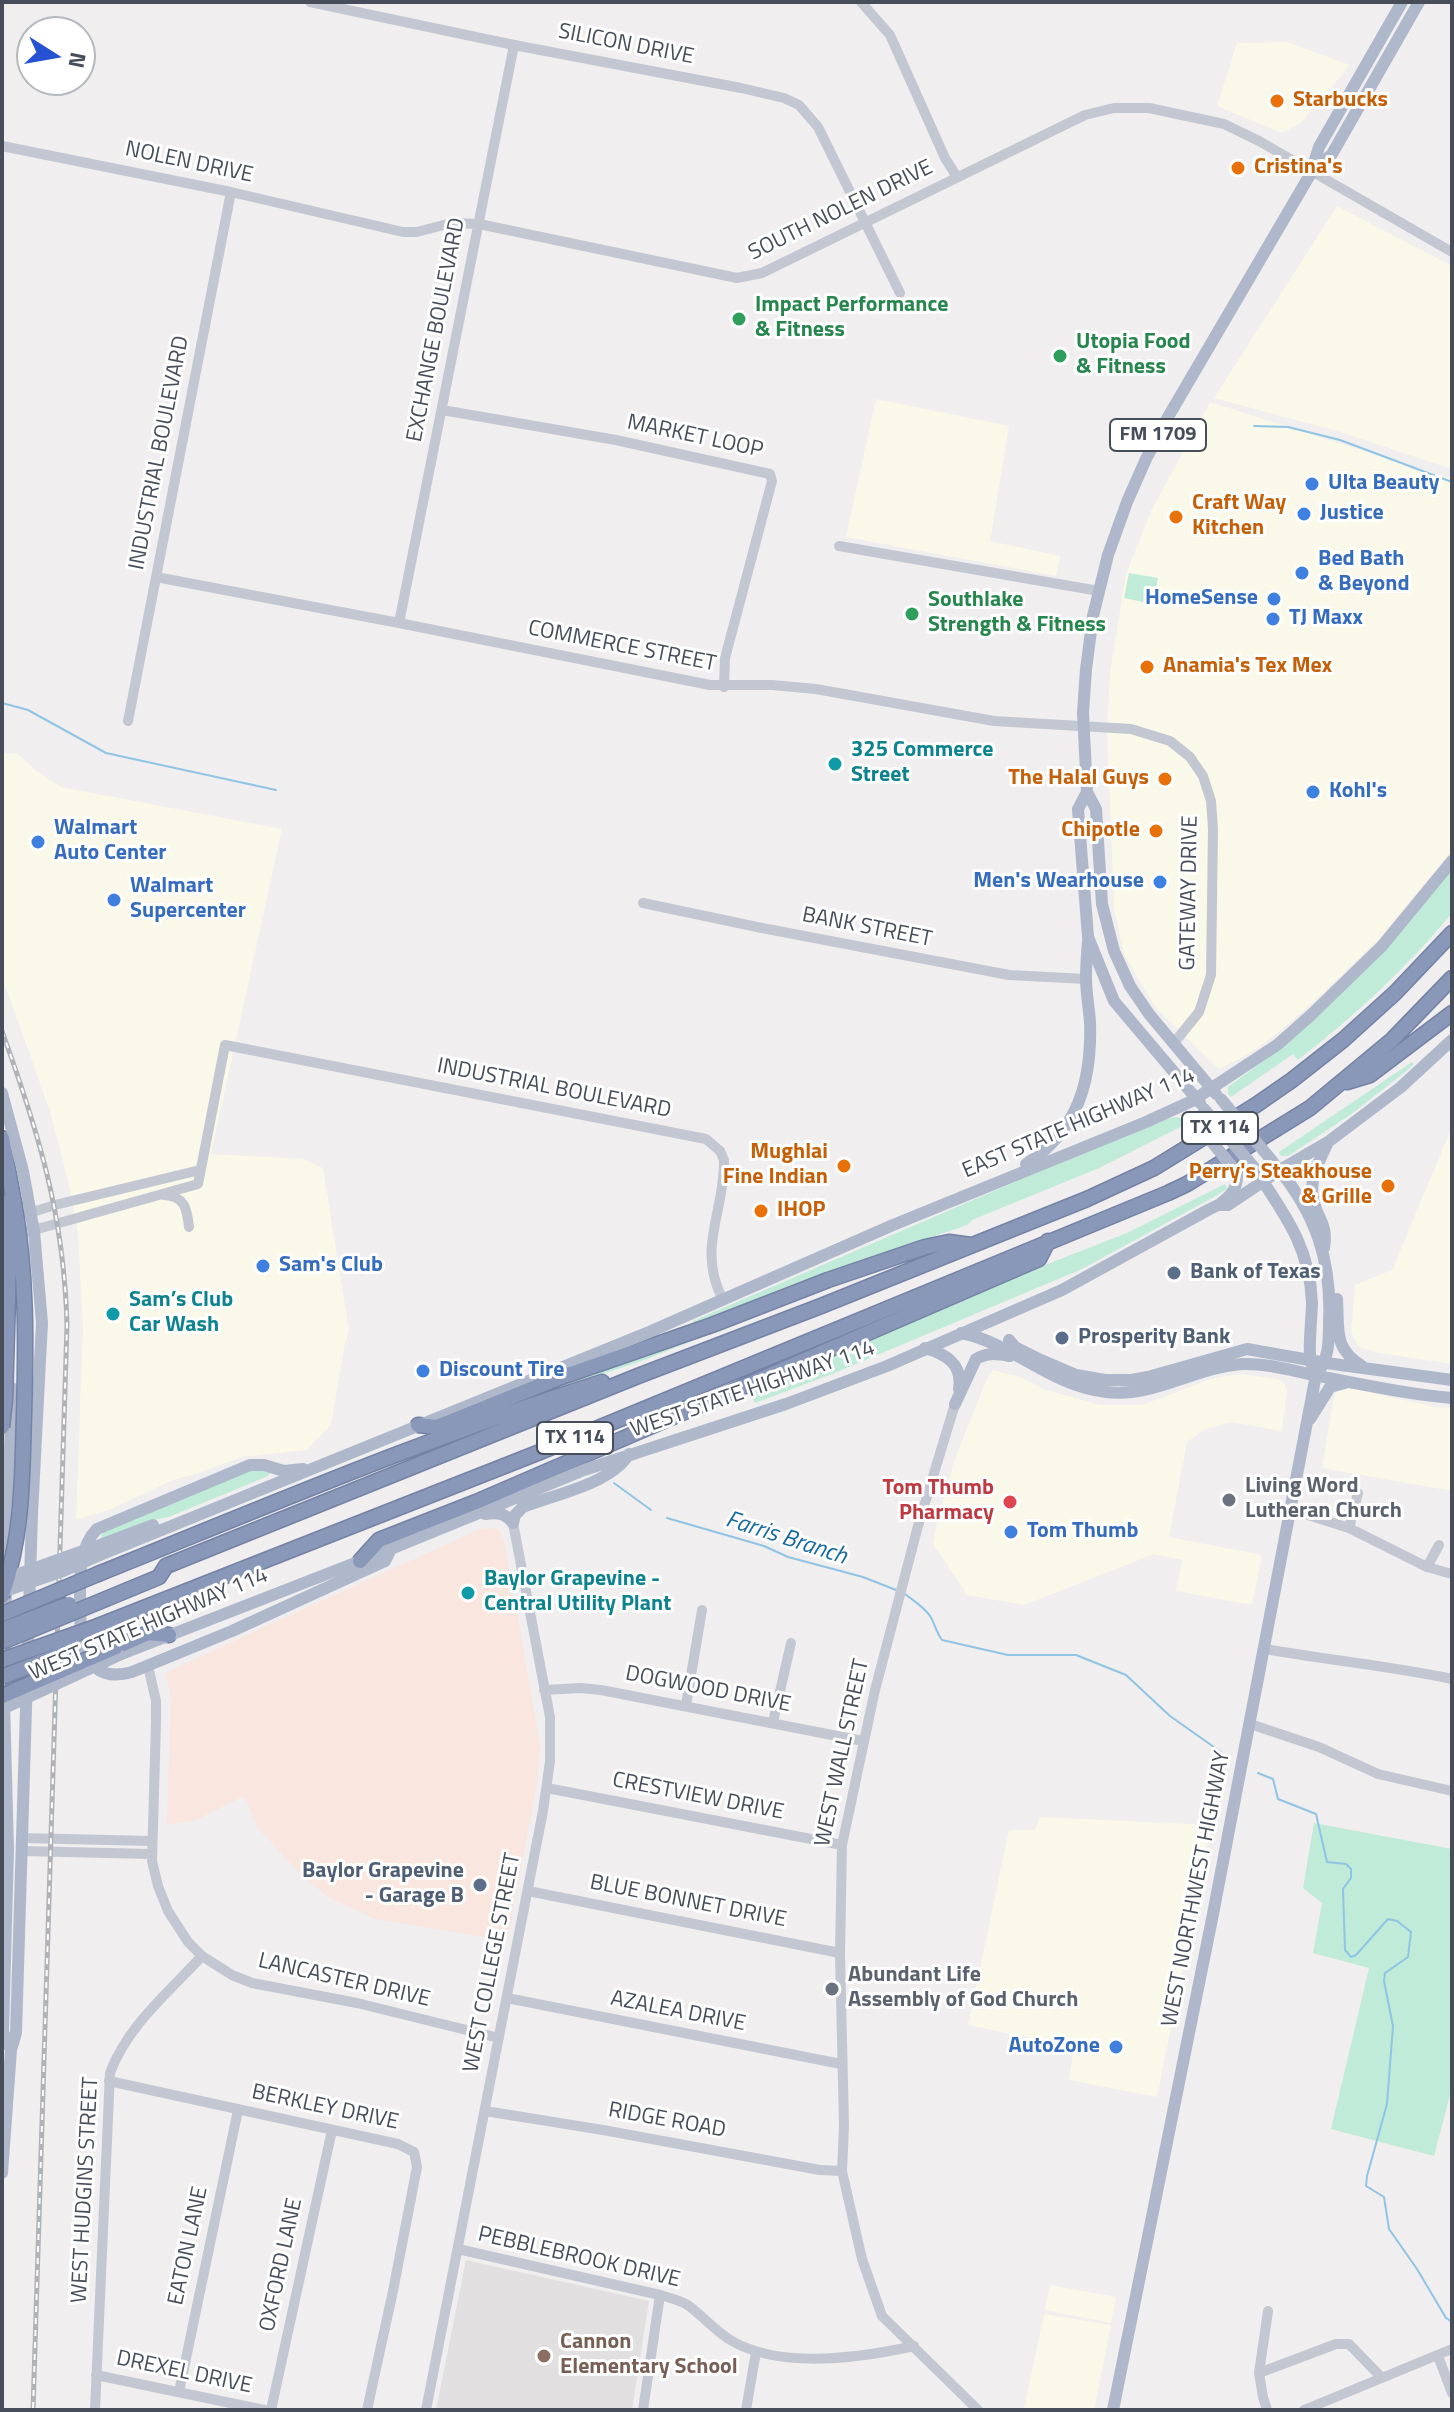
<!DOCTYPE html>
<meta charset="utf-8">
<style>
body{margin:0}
#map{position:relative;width:1454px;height:2412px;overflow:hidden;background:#f0eeee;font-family:"Titillium Web",sans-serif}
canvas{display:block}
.frame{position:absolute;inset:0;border:4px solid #474e5a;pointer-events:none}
.north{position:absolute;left:16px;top:16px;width:80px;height:80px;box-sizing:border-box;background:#fff;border:2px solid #b5b8bd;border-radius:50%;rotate:101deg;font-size:22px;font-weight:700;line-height:32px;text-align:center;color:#474e5a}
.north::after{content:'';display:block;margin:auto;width:28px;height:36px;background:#2552d3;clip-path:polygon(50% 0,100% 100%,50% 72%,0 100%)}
</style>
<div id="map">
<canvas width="1454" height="2412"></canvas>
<div class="frame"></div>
<div class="north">N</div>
</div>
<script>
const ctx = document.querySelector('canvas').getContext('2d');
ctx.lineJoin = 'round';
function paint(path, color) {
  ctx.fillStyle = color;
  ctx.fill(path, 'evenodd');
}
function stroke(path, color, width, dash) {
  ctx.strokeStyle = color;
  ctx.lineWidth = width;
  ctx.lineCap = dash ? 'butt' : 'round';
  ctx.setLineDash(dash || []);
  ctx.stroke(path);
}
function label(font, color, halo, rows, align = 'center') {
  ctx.font = font + ' "Titillium Web",sans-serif';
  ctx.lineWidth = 6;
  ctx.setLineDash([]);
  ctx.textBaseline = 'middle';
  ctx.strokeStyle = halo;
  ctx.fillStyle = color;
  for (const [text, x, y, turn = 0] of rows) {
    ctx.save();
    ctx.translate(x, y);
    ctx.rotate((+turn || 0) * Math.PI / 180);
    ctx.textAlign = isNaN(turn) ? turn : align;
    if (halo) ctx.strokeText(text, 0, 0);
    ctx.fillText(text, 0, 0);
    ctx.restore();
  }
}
const commercial = new Path2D(`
 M1287 42 1350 65 1301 123 1282 133 1217 106 1237 43Z
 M1337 206 1452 266V469L1337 431 1214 398Z
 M876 399 1009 426 990 541 1060 556 1056 576 846 537Z
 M1210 402 1452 479V850L1378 940 1309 1006 1275 1035 1250 1053 1219 1069 1156 1008 1124 954 1114 908 1107 730 1110 672 1126 574 1151 511Z
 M17 753 34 769 61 787 282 829 211 1154 304 1159 323 1168 349 1330 345 1343 331 1425 307 1450 241 1457 199 1473 173 1480 111 1509 76 1520 83 1328 78 1233 69 1185 50 1111 2 977V754Z
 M1452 1127V1364L1380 1353 1359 1347 1351 1332 1355 1285 1392 1270Z
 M993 1370 1023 1378 1046 1390 1101 1405H1142L1214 1378 1242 1374 1277 1379 1285 1384 1287 1391 1282 1431 1231 1422 1204 1430 1187 1442 1169 1537 1262 1555 1252 1605 1176 1591 1182 1560 1154 1554 1024 1605 967 1595 933 1544 938 1518 956 1456 986 1381Z
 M1344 1387 1436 1407 1452 1408V1491L1322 1468 1333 1402 1337 1389Z
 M1040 1817 1211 1825 1157 2097 1069 2080 1074 2047 968 2025 1009 1830H1035Z
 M1050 2285 1116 2297 1111 2323 1045 2310Z
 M1044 2314 1111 2325 1094 2410 1024 2409Z`);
const education = new Path2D(`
 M466 2260 649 2301 632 2410H436Z`);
const medical = new Path2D(`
 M494 1528 500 1531 505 1547 540 1744 537 1784 507 1941 376 1919 330 1898 301 1875 258 1828 244 1796 194 1821 167 1824 171 1699 166 1673 268 1625 481 1529Z`);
const green = new Path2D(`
 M1129 573 1158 578 1153 604 1124 598Z
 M1452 869V913C1407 968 1354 1016 1298 1060L1293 1054 1231 1097 1228 1094V1087L1266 1059Z
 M1412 1062 1414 1064 1405 1072 1350 1115 1288 1156H1281L1279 1152Z
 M1176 1117 1184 1119 1188 1123 1099 1168 972 1220 967 1225 788 1286 694 1324 693 1321 1156 1121Z
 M1225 1184 1227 1189 1212 1198 1082 1269 832 1374 755 1403 749 1391 966 1296 1127 1233Z
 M826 1288 639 1362 516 1402 567 1378Z
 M255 1469 271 1472 268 1476 169 1517 151 1520 102 1539 101 1535 107 1529Z
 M1314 1823 1452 1849V2087L1434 2156 1331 2129 1369 1968 1313 1953 1322 1903 1303 1888Z`);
const stream = new Path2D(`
 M1254 426 1288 427 1340 440 1452 482
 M2 703 28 710 106 753 276 790
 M614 1483 651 1510
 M667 1518 764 1546 788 1557 863 1577 896 1590
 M905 1594C914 1601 924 1607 930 1616 935 1624 936 1632 942 1640L1008 1655H1076L1126 1675 1170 1716 1221 1752
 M1258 1773 1273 1779 1278 1799 1316 1814 1327 1862 1346 1864 1351 1869V1878L1343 1889 1345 1950 1351 1957 1356 1955 1388 1919 1397 1921 1411 1932 1408 1957 1385 1973 1384 1981 1393 2026 1387 2104 1367 2176 1366 2186 1384 2197 1389 2229 1417 2269 1446 2318 1452 2322`);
const minor = new Path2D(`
 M310 2 514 45 741 88 784 98 799 105 818 127 900 293
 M861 2 890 35 945 158 957 177
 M2 146 231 192 403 232H417L451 223 479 224 737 278 762 273 1085 115 1114 108H1149L1224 124 1259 141 1452 252
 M442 410 616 440 770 474 772 481 725 658 724 687
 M839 546 1099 591
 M156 577 399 623 710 685H772L816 689 994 721 1131 729 1170 741 1190 757 1203 776 1211 801 1213 829 1211 975 1199 1012 1174 1043
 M399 623 514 45
 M128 721 231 192
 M643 903 762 928 1009 975 1086 979
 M164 1195C185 1196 187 1209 189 1227
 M23 1215 55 1205 200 1170
 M27 1232 198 1184 225 1045 706 1139 720 1151 724 1160C725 1212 696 1248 723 1300
 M955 1404 918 1526 875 1690 842 1845 840 1953 844 2126 842 2171 862 2259 882 2316 978 2410
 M1292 1510 1349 1528 1427 1567 1452 1574
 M1349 1528 1358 1493
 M1427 1567 1439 1545
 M1265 1649C1327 1660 1390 1666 1452 1679
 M148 1666 156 1701V1722L152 1861 158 1886 168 1911 188 1942 202 1956 232 1975 252 1983 357 2003 499 2038
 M544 1690 581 1688 601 1690 863 1741
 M686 1705 702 1610
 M773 1722 791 1643
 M1250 1724 1319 1747 1378 1774 1452 1791
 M547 1788 842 1845
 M22 1838 151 1841
 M22 1851 151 1854
 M528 1891 840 1953
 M507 1998 841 2064
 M109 2081 398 2144 414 2152 417 2167 393 2291 367 2410
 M485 2111 603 2130 820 2170 842 2171
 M458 2249 660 2295C669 2298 681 2300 689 2306 704 2317 716 2332 732 2341 781 2369 860 2358 914 2346
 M1438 2356 1452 2393
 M1259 2373 1268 2311
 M96 2375 264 2410
 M179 2392 238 2110
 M95 2410 110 2073C127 2026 169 1992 202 1956
 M271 2410 332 2130
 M426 2410 543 1811 550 1761V1717L513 1523
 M643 2410 660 2295
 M746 2410 756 2352
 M1267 2410 1263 2397 1259 2373 1336 2344H1349L1382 2378
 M1304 2410 1452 2349`);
const major = new Path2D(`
 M1313 171 1332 154 1419 2
 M1087 792 1078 809 1088 937 1114 1001 1200 1103
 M2 1093 23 1171 34 1231 42 1323 32 1514 16 2033 11 2050 2 2173
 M1216 1094 1149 1014 1130 986 1114 951 1102 904 1096 809 1087 792 1083 713 1086 669 1093 616 1108 555 1127 502 1146 459 1168 417 1311 173 1319 147 1402 2
 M1026 1164C1078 1131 1092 1081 1090 1022 1089 1008 1086 993 1086 978 1086 966 1087 953 1088 941
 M1260 1177C1288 1219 1310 1250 1312 1303 1312 1317 1307 1355 1312 1365
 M1221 1203C1232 1195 1238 1187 1237 1173
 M1324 1248C1328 1222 1317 1220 1313 1198 1309 1177 1320 1160 1328 1142
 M1337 1299C1339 1330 1333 1348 1362 1366
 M961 1333C1013 1343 1050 1386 1106 1392 1154 1398 1195 1367 1242 1364 1266 1363 1290 1370 1314 1375 1360 1384 1406 1394 1452 1398
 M1009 1340 1015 1347 1041 1360 1076 1375 1105 1380H1131L1148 1377 1247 1349 1326 1363 1452 1380
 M925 1348C946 1354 963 1364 959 1389
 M955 1404 976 1359C987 1352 997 1354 1010 1356
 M1310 1419 1330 1387 1345 1383
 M303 1469 284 1471 264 1465H250L97 1529C79 1547 80 1576 80 1601 80 1635 81 1686 132 1672L232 1631 385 1561 391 1549
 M485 1514C498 1512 505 1513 513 1523L515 1515 523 1507C555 1494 611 1484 629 1454
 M97 1546 153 1525
 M100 1555 649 1332 893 1225 1146 1122 1192 1101 1277 1045 1311 1015 1382 946 1452 861
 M6 1569 12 1388
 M6 1587 4 1701 8 1851 3 2032 11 2050
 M119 1655 391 1549 584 1470 786 1404 887 1366 1062 1290 1208 1210 1218 1205H1228L1280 1170 1328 1142 1401 1087 1452 1040
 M1113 2410 1213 1914 1316 1375C1329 1359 1329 1343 1329 1322 1332 1262 1316 1213 1276 1166`);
const highway = new Path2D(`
 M1347 1082 1370 1075 1452 1013
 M2 1138 14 1202
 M418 1425 437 1427 556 1379 712 1325 828 1280 925 1247 949 1242 971 1245
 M360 1561 379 1540 476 1502 1039 1259 1048 1241
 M166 1566 638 1376 821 1306 1087 1199 1154 1168 1256 1105 1292 1080 1343 1040 1395 993 1452 933
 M98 1574C265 1507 431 1436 602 1382
 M98 1626 540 1452 1168 1193 1187 1184 1310 1108 1392 1040 1452 978
 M116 1647 148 1633 169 1635`);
const rail = new Path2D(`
 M2 1031C39 1134 64 1215 67 1325L33 2410`);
const majorBridge = new Path2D(`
 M1221 1099 1273 1162
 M1204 1109 1257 1171
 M1195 1121 1237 1173
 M2 1580 97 1546
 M2 1592 63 1571 100 1555
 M2 1709 119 1655`);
const highwayBridge = new Path2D(`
 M2 1427 5 1400 9 1262 5 1203
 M2 1596C23 1534 22 1480 24 1415 26 1343 27 1273 14 1202
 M2 1614 98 1574
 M2 1630 69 1604
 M2 1642 159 1577 166 1566
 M2 1660 98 1626
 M2 1677 59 1655 74 1638
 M2 1696 116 1647`);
const markers = [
 [1277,101,8,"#e8710a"],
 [1238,168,8,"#e8710a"],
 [739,319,8,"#2e9e5b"],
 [1060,356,8,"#2e9e5b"],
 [1312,484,8,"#3f7fe0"],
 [1304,514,8,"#3f7fe0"],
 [1176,517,8,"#e8710a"],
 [1302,573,8,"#3f7fe0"],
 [1274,599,8,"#3f7fe0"],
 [912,614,8,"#2e9e5b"],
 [1273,619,8,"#3f7fe0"],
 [1147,667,8,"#e8710a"],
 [835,764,8,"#0f9aa8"],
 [1165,779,8,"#e8710a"],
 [1313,792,8,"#3f7fe0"],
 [1156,831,8,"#e8710a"],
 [38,842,8,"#3f7fe0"],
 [1160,882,8,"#3f7fe0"],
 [114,900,8,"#3f7fe0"],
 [844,1166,8,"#e8710a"],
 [1388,1186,8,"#e8710a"],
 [761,1211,8,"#e8710a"],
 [263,1266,8,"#3f7fe0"],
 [1174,1273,8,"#5c6f8a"],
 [113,1314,8,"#0f9aa8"],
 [1062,1338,8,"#5c6f8a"],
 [423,1371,8,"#3f7fe0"],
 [1229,1500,8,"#6b7280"],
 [1010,1502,8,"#e0444e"],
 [1011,1532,8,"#3f7fe0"],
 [468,1593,8,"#0f9aa8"],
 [480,1885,8,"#5c6f8a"],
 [832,1989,8,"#6b7280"],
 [1116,2047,8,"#3f7fe0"],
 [544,2356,8,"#8d6e63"]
];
const shields = [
 [1158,435,96],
 [1220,1128,76],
 [575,1438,76]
];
const shieldNames = [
 ["FM 1709",1158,435],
 ["TX 114",1220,1128],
 ["TX 114",575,1438]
];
const streetNames = [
 ["SILICON DRIVE",626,45,11],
 ["NOLEN DRIVE",189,163,12],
 ["SOUTH NOLEN DRIVE",841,211,-26],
 ["EXCHANGE BOULEVARD",437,330,-79],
 ["MARKET LOOP",695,437,12],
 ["INDUSTRIAL BOULEVARD",160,453,-79],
 ["COMMERCE STREET",622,647,11],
 ["GATEWAY DRIVE",1190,893,-89],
 ["BANK STREET",867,928,11],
 ["INDUSTRIAL BOULEVARD",554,1089,11],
 ["EAST STATE HIGHWAY 114",1079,1124,-23],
 ["WEST STATE HIGHWAY 114",753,1390,-19],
 ["WEST STATE HIGHWAY 114",149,1625,-23],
 ["DOGWOOD DRIVE",708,1690,11],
 ["WEST WALL STREET",843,1753,-78],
 ["CRESTVIEW DRIVE",698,1797,11],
 ["WEST NORTHWEST HIGHWAY",1197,1889,-79],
 ["BLUE BONNET DRIVE",688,1902,11],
 ["WEST COLLEGE STREET",493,1963,-79],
 ["LANCASTER DRIVE",344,1981,13],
 ["AZALEA DRIVE",678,2012,11],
 ["BERKLEY DRIVE",325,2108,12],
 ["RIDGE ROAD",667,2121,10],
 ["WEST HUDGINS STREET",86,2190,-87],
 ["EATON LANE",189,2246,-78],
 ["PEBBLEBROOK DRIVE",579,2258,13],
 ["OXFORD LANE",282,2265,-78],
 ["DREXEL DRIVE",184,2373,12]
];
const foodNames = [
 ["Starbucks",1293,101],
 ["Cristina's",1254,168],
 ["Craft Way",1192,504],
 ["Kitchen",1192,529],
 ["Anamia's Tex Mex",1163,667],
 ["The Halal Guys",1149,779,"right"],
 ["Chipotle",1140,831,"right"],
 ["Mughlai",828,1153,"right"],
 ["Fine Indian",828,1178,"right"],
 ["Perry's Steakhouse",1372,1173,"right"],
 ["& Grille",1372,1198,"right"],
 ["IHOP",777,1211]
];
const leisureNames = [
 ["Impact Performance",755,306],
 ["& Fitness",755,331],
 ["Utopia Food",1076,343],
 ["& Fitness",1076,368],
 ["Southlake",928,601],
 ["Strength & Fitness",928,626]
];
const shopNames = [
 ["Ulta Beauty",1328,484],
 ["Justice",1320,514],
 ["Bed Bath",1318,560],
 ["& Beyond",1318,585],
 ["HomeSense",1258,599,"right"],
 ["TJ Maxx",1289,619],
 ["Kohl's",1329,792],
 ["Walmart",54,829],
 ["Auto Center",54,854],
 ["Men's Wearhouse",1144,882,"right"],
 ["Walmart",130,887],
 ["Supercenter",130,912],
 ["Sam's Club",279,1266],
 ["Discount Tire",439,1371],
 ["Tom Thumb",1027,1532],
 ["AutoZone",1100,2047,"right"]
];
const cultureNames = [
 ["325 Commerce",851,751],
 ["Street",851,776],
 ["Sam’s Club",129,1301],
 ["Car Wash",129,1326],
 ["Baylor Grapevine -",484,1580],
 ["Central Utility Plant",484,1605]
];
const serviceNames = [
 ["Bank of Texas",1190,1273],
 ["Prosperity Bank",1078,1338],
 ["Baylor Grapevine",464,1872,"right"],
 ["- Garage B",464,1897,"right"]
];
const worshipNames = [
 ["Living Word",1245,1487],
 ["Lutheran Church",1245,1512],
 ["Abundant Life",848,1976],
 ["Assembly of God Church",848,2001]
];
const healthNames = [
 ["Tom Thumb",994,1489],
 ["Pharmacy",994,1514]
];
const educationNames = [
 ["Cannon",560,2343],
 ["Elementary School",560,2368]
];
const waterNames = [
 ["Farris Branch",786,1539,18]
];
paint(commercial, '#faf8e8');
paint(education, '#e1dfdf');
paint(medical, '#f9e6df');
paint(green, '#bfebd8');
stroke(stream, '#8fc4e5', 2);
stroke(highway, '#7482a5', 17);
stroke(minor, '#c2c7d2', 10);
stroke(major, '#afb8cb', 12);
stroke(highway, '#8997b9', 14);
stroke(rail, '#b0b2b8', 5);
stroke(rail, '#fff', 2, [6]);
stroke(highwayBridge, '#7482a5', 17, []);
stroke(majorBridge, '#afb8cb', 12);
stroke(highwayBridge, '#8997b9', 14);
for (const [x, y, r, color] of markers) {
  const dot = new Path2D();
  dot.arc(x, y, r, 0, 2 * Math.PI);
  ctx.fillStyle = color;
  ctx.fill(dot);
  stroke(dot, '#fff', 3);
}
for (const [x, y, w] of shields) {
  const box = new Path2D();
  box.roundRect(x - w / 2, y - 16, w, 32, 6);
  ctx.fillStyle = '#fff';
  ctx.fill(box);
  stroke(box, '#474e5a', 2);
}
label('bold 20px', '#474e5a', null, shieldNames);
label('22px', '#474e5a', '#fff', streetNames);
label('bold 22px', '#c56008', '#fff', foodNames, 'left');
label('bold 22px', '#27864d', '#fff', leisureNames, 'left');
label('bold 22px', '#366cbe', '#fff', shopNames, 'left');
label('bold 22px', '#0d838f', '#fff', cultureNames, 'left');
label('bold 22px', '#4e5e75', '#fff', serviceNames, 'left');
label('bold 22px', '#5b616d', '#fff', worshipNames, 'left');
label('bold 22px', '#be3a42', '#fff', healthNames, 'right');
label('bold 22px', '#785e54', '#fff', educationNames, 'left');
label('italic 24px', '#16699e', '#fff', waterNames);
</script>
